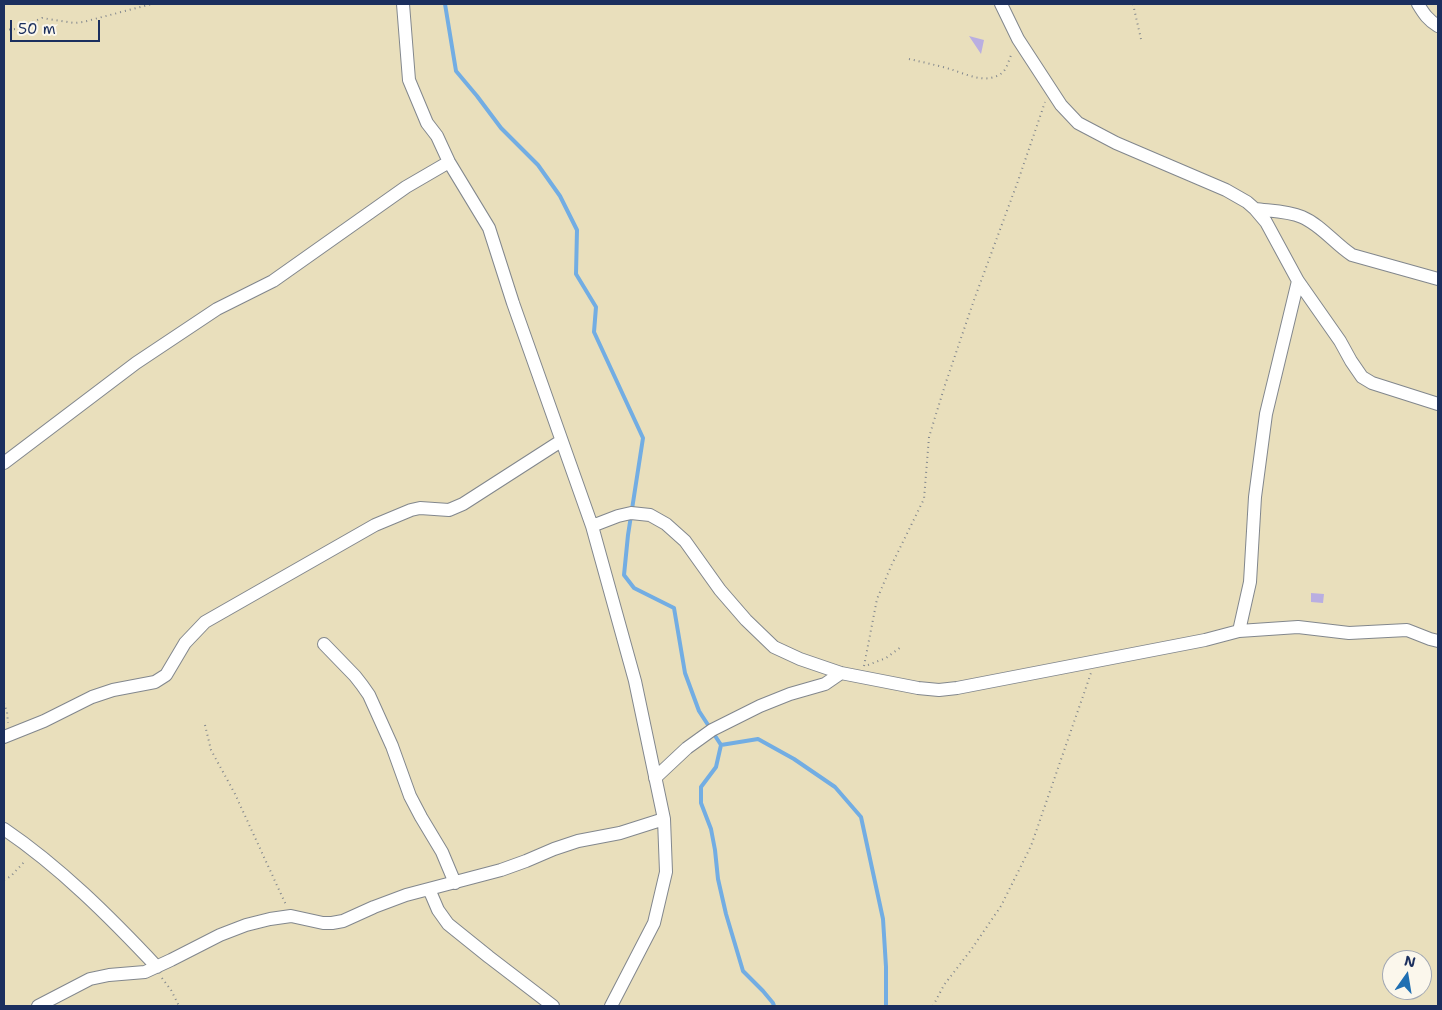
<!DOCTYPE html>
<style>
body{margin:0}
#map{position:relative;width:1442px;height:1010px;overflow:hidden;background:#e9dfbc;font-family:"Shantell Sans",sans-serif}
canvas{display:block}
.frame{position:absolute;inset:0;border:5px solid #1b2f5e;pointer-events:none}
.north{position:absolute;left:1382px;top:950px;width:50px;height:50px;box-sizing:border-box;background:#fbf7ec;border:1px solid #a1a7b3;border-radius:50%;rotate:13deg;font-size:14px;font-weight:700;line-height:20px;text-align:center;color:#1b2f5e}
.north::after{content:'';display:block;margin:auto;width:18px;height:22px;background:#1f6fb2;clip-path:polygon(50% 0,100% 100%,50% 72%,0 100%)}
.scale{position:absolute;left:10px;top:20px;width:90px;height:22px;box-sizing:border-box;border:2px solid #1b2f5e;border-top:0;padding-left:6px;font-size:15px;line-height:18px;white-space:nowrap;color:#1b2f5e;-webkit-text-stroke:4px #fbf7ec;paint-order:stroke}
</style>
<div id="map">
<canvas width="1442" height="1010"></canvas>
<div class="frame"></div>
<div class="north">N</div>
<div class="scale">50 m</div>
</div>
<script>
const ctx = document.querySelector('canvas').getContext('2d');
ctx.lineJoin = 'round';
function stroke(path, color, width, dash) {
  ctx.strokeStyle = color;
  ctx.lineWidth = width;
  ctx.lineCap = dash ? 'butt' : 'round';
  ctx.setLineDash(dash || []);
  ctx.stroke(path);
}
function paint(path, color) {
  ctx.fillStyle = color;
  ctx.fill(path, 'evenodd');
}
const stream = new Path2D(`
 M445 4 456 71 477 96 501 128 538 165 560 196 577 230 576 274 596 307 594 332 643 438 628 535 624 575 634 588 674 608 685 673 699 711 721 745 758 739 794 759 835 787 861 817 883 919 886 967V1006
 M721 745 716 767 701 787V803L711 829 715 850 718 879 726 914 743 971 763 991 773 1003 774 1006`);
const building = new Path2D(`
 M969 36 984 40 981 54Z
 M1311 593 1324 594 1323 603 1311 602Z`);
const path = new Path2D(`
 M1133 4 1141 39
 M4 30 16 29 42 18 74 23 83 22 152 4
 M909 59C922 62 936 65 950 69 966 74 986 85 1002 73 1007 69 1009 59 1012 53
 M868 665 886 658 901 647
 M864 666 877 599 892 564 924 499 929 437 945 385 974 300 1018 181 1045 102
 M4 703 7 712 8 723
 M205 725 211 750 235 794 286 905
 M4 880 11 876 26 860
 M162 978 171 990 179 1006
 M933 1006 944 985 971 950 1001 906 1031 846 1091 673`);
const minor = new Path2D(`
 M403 4 409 80 427 123 437 136 449 162 489 228 513 303 592 526 635 681 664 819 666 872 654 923 611 1006
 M1001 4 1018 39 1061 105 1078 123 1116 143 1226 190 1247 202 1255 209 1266 222 1298 281 1340 341 1351 361 1362 377 1372 383 1438 404
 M1418 4C1424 14 1428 20 1438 26
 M1255 209C1270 211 1288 211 1302 217 1321 225 1335 244 1352 255L1438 279
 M4 463 136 363 217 309 273 281 406 187 449 162
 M592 526 618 516 631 513 650 515 666 524 685 541 720 590 746 620 774 647 800 659 841 673 918 688 939 690 957 688 1205 640 1239 631 1298 627 1349 633 1407 630 1430 639 1438 641
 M1239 631 1250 582 1255 497 1266 414 1298 281
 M324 644 355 676 362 685 369 695 392 746 410 796 421 817 442 852 455 883
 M4 737 44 721 92 697 113 690 155 682 166 675 185 643 205 622 375 525 411 510 420 508 449 510 463 504 561 441
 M655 778 687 748 712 730 760 706 790 694 825 684 841 673
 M4 829C60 867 110 917 157 967
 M429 889 438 910 448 924 489 957 553 1006
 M38 1006 90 979 109 975 145 972 171 960 220 935 246 925 270 919 291 916 323 923H332L343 921 374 907 406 895 501 870 526 861 554 849 578 841 620 833 664 819`);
stroke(stream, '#72ade3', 4);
paint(building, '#b9aee1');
stroke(minor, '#82878d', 14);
stroke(path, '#82878d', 2, [1, 4]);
stroke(minor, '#fff', 12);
</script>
